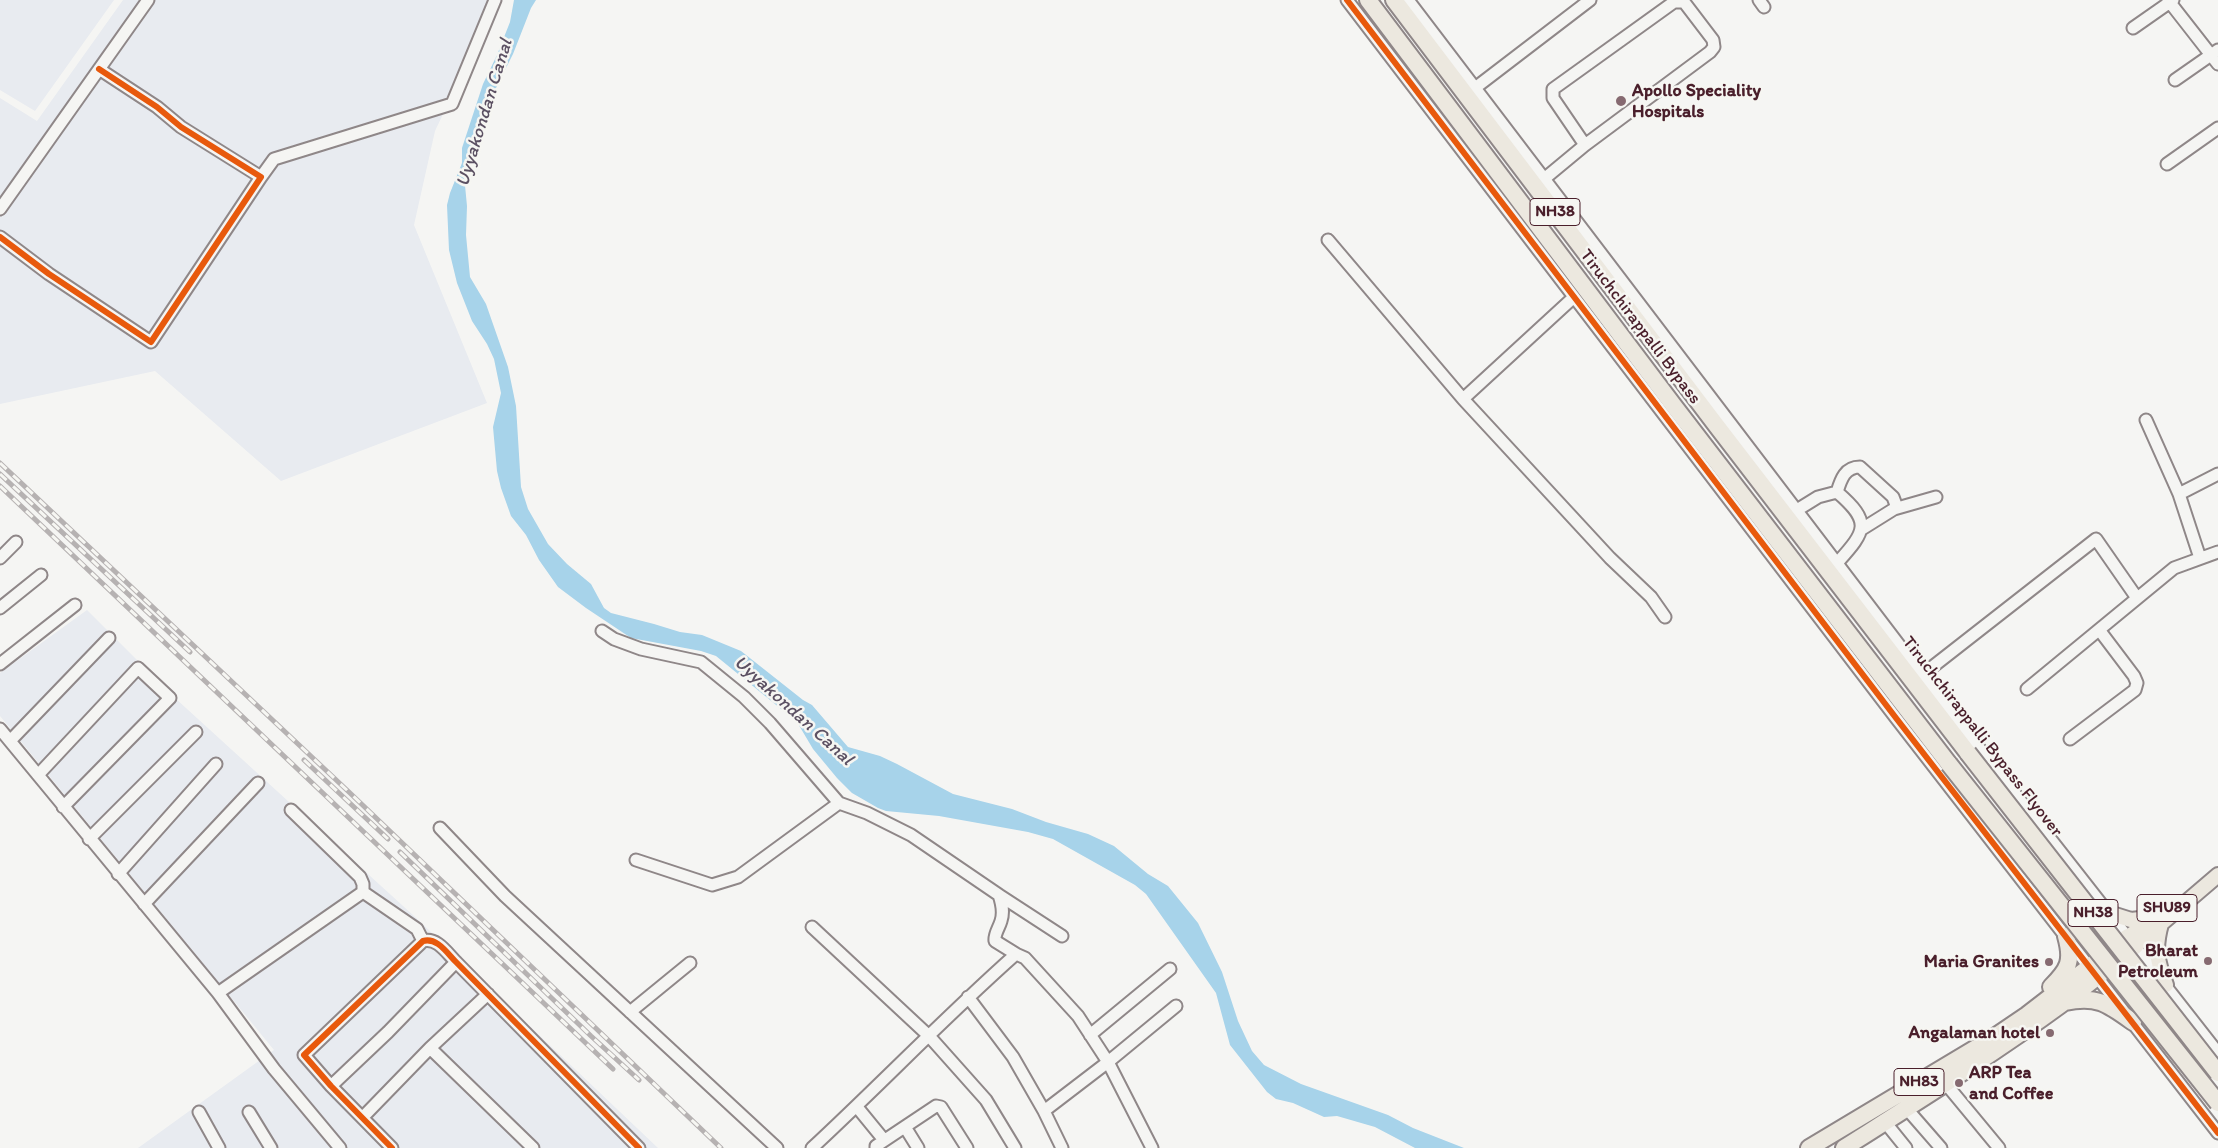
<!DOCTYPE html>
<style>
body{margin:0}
canvas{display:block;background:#f5f5f3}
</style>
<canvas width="2218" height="1148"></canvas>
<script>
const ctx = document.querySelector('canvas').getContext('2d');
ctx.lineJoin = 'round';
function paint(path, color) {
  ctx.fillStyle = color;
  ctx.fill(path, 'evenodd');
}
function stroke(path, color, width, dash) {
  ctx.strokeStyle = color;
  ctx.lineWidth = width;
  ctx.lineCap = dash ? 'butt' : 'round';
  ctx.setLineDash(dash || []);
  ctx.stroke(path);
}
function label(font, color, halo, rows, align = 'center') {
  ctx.font = font + ' Itim,sans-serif';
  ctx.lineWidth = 5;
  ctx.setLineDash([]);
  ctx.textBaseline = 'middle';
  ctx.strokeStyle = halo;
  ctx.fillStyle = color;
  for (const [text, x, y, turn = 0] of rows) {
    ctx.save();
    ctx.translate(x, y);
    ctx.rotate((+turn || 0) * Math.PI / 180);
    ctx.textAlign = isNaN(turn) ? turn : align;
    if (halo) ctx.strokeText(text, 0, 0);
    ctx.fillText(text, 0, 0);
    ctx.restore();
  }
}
const built = new Path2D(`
 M0 0H114L35 111 0 90Z
 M123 0H497L435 131 414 225 487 403 281 481 155 371 0 404V98L37 121Z
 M87 610 175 698 414 916 658 1148H138L274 1050 0 716V673Z`);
const water = new Path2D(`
 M514 0H536L531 8 513 54 496 88 464 175 467 206 466 235 470 277 486 304 508 367 516 406 521 487 528 509 548 544 567 564 591 584 604 608 611 613 654 624 680 632 702 635 741 651 803 700 812 705 848 747 880 756 897 764 953 794 1012 809 1046 822 1088 834 1114 846 1148 874 1168 886 1198 923 1222 972 1238 1021 1252 1051 1264 1065 1301 1084 1388 1115 1413 1128 1464 1148H1415L1375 1127 1337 1116 1324 1117 1293 1103 1276 1099 1267 1092 1230 1045 1216 993 1146 894 1135 885 1053 839 1028 832 939 816 886 811 878 808 852 793 837 778 813 749 797 722 716 656 701 651 631 638 586 608 558 587 539 560 526 535 511 516 501 488 497 471 493 427 501 393 494 359 487 344 472 321 457 283 449 250 447 205 450 193 462 163V148L483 84 497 55 510 22Z`);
const minor = new Path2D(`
 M1347 0 1896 718 2218 1133
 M1408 0 1922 675 2218 1053
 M1759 0 1764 7
 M2168 0 2218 64
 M2133 28 2173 0
 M2175 80 2218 50
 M1475 88 1590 0
 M2167 164 2218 128
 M261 177 274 159 452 104 495 0
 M1544 179 1585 145 1553 98V89L1674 2H1684L1713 40 1714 47 1710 52 1585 145
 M0 209 148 0
 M0 237 49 274 151 342 261 177 181 127 157 107 99 69
 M1328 240 1463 399 1610 558 1651 597 1665 617
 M1463 399 1574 297
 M2146 420 2179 494 2200 558
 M1837 492C1841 479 1845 467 1860 467L1893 497 1896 505 1894 509 1936 497
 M2179 494 2218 474
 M1797 510 1818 497 1837 492C1872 522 1866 531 1838 562
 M1862 529 1894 509
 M0 558 16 542
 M0 608 41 575
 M602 631 614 639 641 649 701 662 744 697 770 723 839 803 867 813 911 835 999 895C1002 904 1004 912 1001 921 999 928 994 934 995 941L1016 954
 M0 664 75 605
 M1922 675 2096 539 2137 598
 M2027 689 2174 568 2218 552
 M0 729 218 993 274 1069 340 1148
 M2070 739 2135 690 2137 683 2134 676 2100 631
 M10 741 109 638
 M38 775 138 668 170 698 63 807
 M440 828 505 896 777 1148
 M89 839 196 732
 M636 860 712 885 738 877 839 803
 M118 874 216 764
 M363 892 417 929 423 941
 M999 895 1062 936
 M144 904 258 783
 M812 927 929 1036 986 1100 1015 1148
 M218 993 363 892V884L360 877 291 810
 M968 997 1013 1057 1044 1111 1062 1148
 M630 1012 690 963
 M1090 1035 1170 969
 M430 1048 533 1148
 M1946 1084 1999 1148
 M331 1086 388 1032 456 962
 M857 1107 884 1140
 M1907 1109 1941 1148
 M1044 1111 1108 1062 1176 1006
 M199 1112 219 1148
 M249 1112 271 1148
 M363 1117 430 1048 488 994
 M1885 1122 1906 1148
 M905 1127 918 1148
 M392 1148 331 1086 304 1055 423 941C437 937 447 953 456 962L639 1148
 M812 1148C881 1084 946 1016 1016 954L1025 958 1078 1016 1108 1062 1152 1148
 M876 1148V1146L936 1106 941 1107 967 1148`);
const major = new Path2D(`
 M2109 913 2131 920 2149 918
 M2161 924C2154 949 2157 961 2166 985
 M2128 937 2173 903
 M2135 946 2218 875`);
const highway = new Path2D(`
 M1368 0 1674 406 1949 764
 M1394 0 1716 425 1968 753
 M2051 987C2069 969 2073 961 2066 936
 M2065 1002C2097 995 2108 1004 2133 1022
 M1809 1148 1996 1036 2027 1015 2128 937
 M1844 1148C1918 1101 1992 1055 2063 1003 2088 985 2111 965 2135 946`);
const rail = new Path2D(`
 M0 463 350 793 721 1148
 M0 474 190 652
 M0 486 613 1069
 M304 760 388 839
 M400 852 591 1036 639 1080`);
const highwayBridge = new Path2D(`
 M1968 753 2218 1073
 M1949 764 2218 1103`);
const cycleway = new Path2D(`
 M1347 0 1896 718 2218 1133
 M0 237 49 274 151 342 261 177 181 127 157 107 99 69
 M392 1148 331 1086 304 1055 423 941C437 937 447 953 456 962L639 1148`);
const markers = [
 [1621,101,6,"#866a71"],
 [2208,961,5,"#866a71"],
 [2049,962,5,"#866a71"],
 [2050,1033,5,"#866a71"],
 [1959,1083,5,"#866a71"]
];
const shields = [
 [1555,212,50],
 [2167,908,60],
 [2093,913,50],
 [1919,1082,50]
];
const shieldNames = [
 ["NH38",1555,212],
 ["SHU89",2167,908],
 ["NH38",2093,913],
 ["NH83",1919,1082]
];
const poiNames = [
 ["Apollo Speciality",1632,91,"left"],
 ["Hospitals",1632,112,"left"],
 ["Bharat",2198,951],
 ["Petroleum",2198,972],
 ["Maria Granites",2039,962],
 ["Angalaman hotel",2040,1033],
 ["ARP Tea",1969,1073,"left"],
 ["and Coffee",1969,1094,"left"]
];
const streetNames = [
 ["Tiruchchirappalli Bypass",1640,327,53],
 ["Tiruchchirappalli Bypass Flyover",1982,737,52]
];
const waterNames = [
 ["Uyyakondan Canal",485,113,-73],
 ["Uyyakondan Canal",793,711,42]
];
paint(built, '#e8ebf0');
paint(water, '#a7d3ea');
stroke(minor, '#8f8788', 15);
stroke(major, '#8f8788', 18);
stroke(highway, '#8f8788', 20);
stroke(minor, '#f5f5f3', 11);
stroke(major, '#ece8df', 14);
stroke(highway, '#ece8df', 16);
stroke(rail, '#b6b2b2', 5);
stroke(rail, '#f6f6f2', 3, [9]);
stroke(highwayBridge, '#8f8788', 20, []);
stroke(highwayBridge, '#ece8df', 16);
stroke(cycleway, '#e8590c', 6);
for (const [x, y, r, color] of markers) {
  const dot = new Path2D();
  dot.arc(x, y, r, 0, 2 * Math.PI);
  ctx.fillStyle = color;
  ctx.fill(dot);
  stroke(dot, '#f6f6f2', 2);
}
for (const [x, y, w] of shields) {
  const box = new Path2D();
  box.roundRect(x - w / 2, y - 13.5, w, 27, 4);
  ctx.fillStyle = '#f6f6f2';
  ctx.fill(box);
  stroke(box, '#4a1f2b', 1);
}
label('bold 16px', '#4a1f2b', null, shieldNames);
label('bold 18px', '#4a1f2b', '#f6f6f2', poiNames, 'right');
label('18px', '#4a1f2b', '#f6f6f2', streetNames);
label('italic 19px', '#5c5163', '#f6f6f2', waterNames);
</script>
